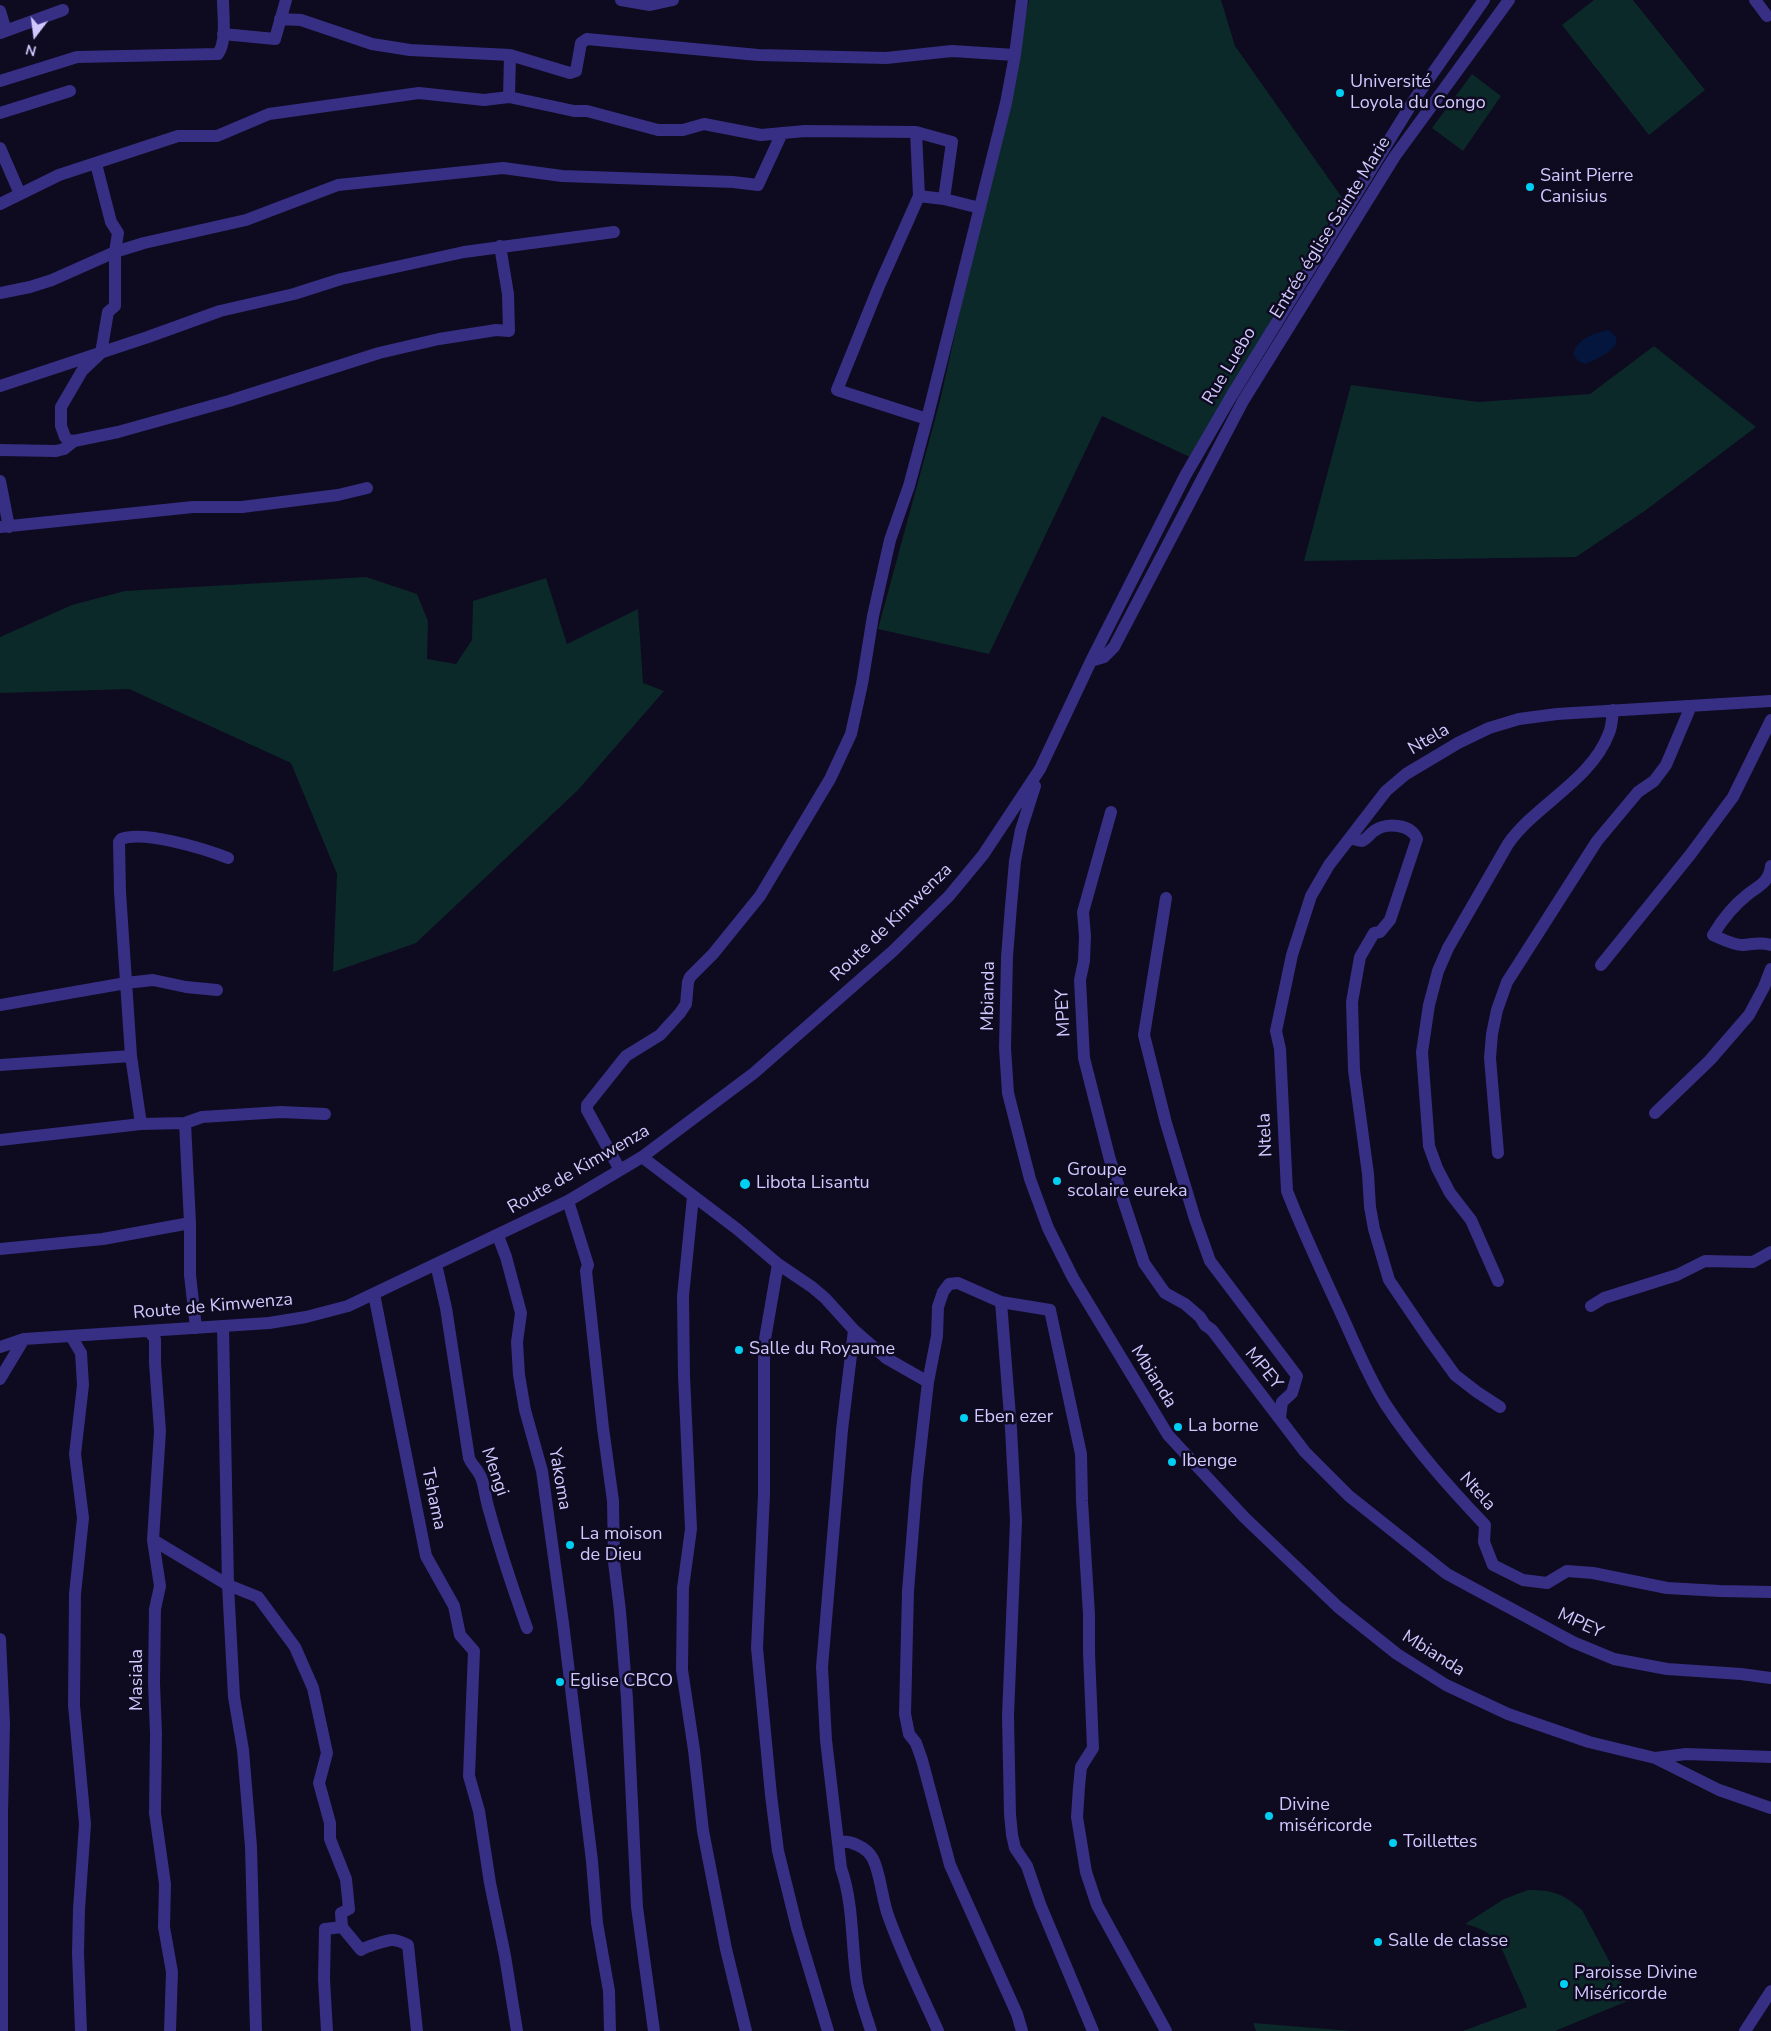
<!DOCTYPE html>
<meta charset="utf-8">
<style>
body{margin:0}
#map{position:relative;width:1771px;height:2031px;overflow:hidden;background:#0e0a1f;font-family:"Nunito Sans",sans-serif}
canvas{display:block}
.north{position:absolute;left:10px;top:10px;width:50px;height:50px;-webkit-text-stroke:4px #0e0a1f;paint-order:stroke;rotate:195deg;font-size:14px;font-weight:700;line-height:20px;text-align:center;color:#d0c8ff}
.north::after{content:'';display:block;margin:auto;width:18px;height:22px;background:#d0c8ff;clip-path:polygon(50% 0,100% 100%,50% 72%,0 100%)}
</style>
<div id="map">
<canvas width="1771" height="2031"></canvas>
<div class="north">N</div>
</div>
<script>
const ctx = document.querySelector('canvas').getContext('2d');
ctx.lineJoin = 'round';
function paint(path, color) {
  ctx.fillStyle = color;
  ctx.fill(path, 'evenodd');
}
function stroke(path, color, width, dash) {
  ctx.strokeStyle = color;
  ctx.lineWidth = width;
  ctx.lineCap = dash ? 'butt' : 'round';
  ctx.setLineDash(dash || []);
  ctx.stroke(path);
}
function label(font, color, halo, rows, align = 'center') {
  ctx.font = font + ' "Nunito Sans",sans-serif';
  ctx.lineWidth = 5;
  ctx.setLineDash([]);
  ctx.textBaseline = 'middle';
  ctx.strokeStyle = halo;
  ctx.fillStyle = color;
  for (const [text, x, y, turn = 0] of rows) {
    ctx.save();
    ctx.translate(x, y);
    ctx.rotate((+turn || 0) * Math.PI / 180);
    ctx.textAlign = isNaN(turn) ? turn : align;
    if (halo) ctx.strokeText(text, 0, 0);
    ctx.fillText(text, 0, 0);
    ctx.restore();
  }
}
const green = new Path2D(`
 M1029 0H1221L1235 46 1343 199 1190 457 1102 416 989 654 878 629 940 401Z
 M1594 0H1633L1705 90 1649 135 1562 25Z
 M1472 74 1501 96 1463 151 1432 128Z
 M1654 346 1756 427 1646 510 1576 557 1304 561 1351 385 1478 402 1590 394Z
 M366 577 417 594 428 621 427 659 456 664 472 640 473 601 546 578 567 644 638 609 643 683 664 691 578 790 416 943 333 972 337 874 291 763 129 689 0 693V637L72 605 125 591Z
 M1528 1890C1553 1890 1562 1893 1582 1910L1630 2000 1555 2031H1463L1527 2007C1523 1996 1518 1986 1513 1975 1501 1946 1498 1932 1465 1924L1504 1899Z
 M1253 2023 1352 2031H1256Z`);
const water = new Path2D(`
 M1608 330C1633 345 1597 358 1586 364L1578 361 1573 354C1577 339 1594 333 1608 330Z`);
const minor = new Path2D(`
 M621 0 650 5 673 0
 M1755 0 1767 16
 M0 11 6 31
 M280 19 301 20 372 44 410 50 510 55 570 73 576 71 581 43 587 39 758 55 886 58 952 51 1015 55
 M0 33 63 10
 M223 34 275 39 286 0
 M0 81 77 57 218 54C227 41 223 15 223 0
 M509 97 510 55
 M0 113 70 91
 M916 132 919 196 879 286 837 390 927 419
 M0 148 20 194
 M919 196 944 199
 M0 204 59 175 178 136H217L269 114 419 93 484 100 509 97 574 111H587L658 130H683L704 124 761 135 805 131 916 132 952 142 944 199 980 208
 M0 293 30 287 52 280 115 252 144 243 246 220 338 185 503 168 562 176 733 182 758 185 782 133
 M0 386 148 337 220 311 294 294 341 279 464 252 614 232
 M74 441 68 440 65 437 61 426V407L82 371 101 353 108 312 115 306V252L118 233 111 222 96 164
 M0 450 56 451 64 449 74 441 118 432 229 401 379 353 439 339 496 330 509 331 508 294 500 246
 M0 481 9 527
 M0 527 193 507H242L338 495 367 488
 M1091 661 1104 657 1114 647 1243 401 1395 156 1509 0
 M1771 701 1557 714 1519 719 1489 728 1458 743 1406 774 1386 791 1329 865 1311 896 1292 955 1276 1031 1280 1049 1287 1191C1303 1232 1321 1270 1339 1309 1354 1341 1367 1375 1386 1405 1415 1449 1449 1487 1485 1525L1484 1542 1493 1565 1523 1580 1547 1583 1567 1571 1593 1573 1667 1588 1720 1591 1771 1592
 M1035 786 1021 830 1015 861 1011 906 1007 957 1005 1048 1008 1093 1030 1179 1048 1228 1073 1278 1168 1435 1244 1517 1338 1607 1397 1654 1446 1685 1508 1714 1589 1742 1655 1758 1686 1754 1771 1757
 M1111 812 1083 912 1085 936 1084 961 1080 980 1084 1058 1110 1160 1144 1263 1165 1293 1185 1304 1200 1317 1205 1325 1212 1330 1305 1452 1349 1496 1447 1574 1573 1642 1614 1659 1667 1669 1741 1674 1771 1678
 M1350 838C1354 839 1357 841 1362 841 1367 839 1370 834 1374 831 1387 822 1411 824 1417 839L1390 920 1380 932 1374 933 1360 957 1352 1002 1354 1070 1368 1174 1370 1207 1374 1229 1389 1280 1429 1339 1455 1375 1477 1392 1500 1407
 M1771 866C1769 883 1758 886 1747 895 1733 906 1722 920 1713 935 1722 939 1733 945 1743 945 1754 944 1761 942 1771 945
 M1166 898 1144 1035 1166 1123 1195 1219 1210 1261 1297 1376 1292 1393 1282 1402 1280 1418
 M1601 965 1690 855 1733 797 1771 720
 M0 1005 126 983 153 980 186 987 217 990
 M0 1065 131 1056
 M1655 1113 1710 1060 1749 1015 1764 987 1771 969
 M185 1123 190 1223V1275L196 1328
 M141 1124 131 1056 120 892 119 842 121 839C144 830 205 849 228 858
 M0 1140 141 1124 185 1123 202 1117 281 1112 325 1114
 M1498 1153 1490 1058 1492 1034 1497 1010 1507 982 1597 841 1638 792 1654 781 1666 765 1691 706
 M642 1157 737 1229 778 1264 812 1287 825 1298 854 1330 886 1358 928 1382
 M620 1170 587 1110V1105L626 1056 660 1035 680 1013 686 1004 688 982 690 977 713 954 760 896 830 779 851 734 862 684 873 616 890 540 909 486 927 419 1006 103 1015 55 1022 0
 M693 1197 683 1296 684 1376 691 1529 683 1588 682 1670 694 1750 703 1831 726 1949 746 2031
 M568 1201 588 1265 586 1271 603 1428 613 1501 614 1562 620 1611 627 1699 637 1907 654 2031
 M498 1236 506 1257 521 1313 517 1342 519 1375 525 1410 542 1471 563 1623 592 1861 597 1923 609 1991 610 2031
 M0 1249 103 1239 190 1223
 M436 1264 446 1308 469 1458C472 1466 479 1470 482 1480 485 1490 486 1501 489 1510 500 1550 513 1589 527 1628
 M778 1264 764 1345V1494L757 1648 771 1795 778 1851 797 1928 828 2031
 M1498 1281 1471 1220 1450 1193 1437 1168 1429 1146 1422 1052 1429 1005 1438 971 1448 948 1508 844C1536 804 1591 781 1609 733 1612 726 1612 718 1613 710
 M374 1294 426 1556 454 1606 460 1635 474 1651 469 1776 479 1811 490 1883 505 1956 517 2031
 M1001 1302 1011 1429 1016 1521 1008 1716 1010 1814 1012 1835 1015 1848 1027 1866 1040 1904 1093 2031
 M1591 1306 1604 1298 1677 1275 1705 1261 1753 1262 1771 1252
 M223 1327 228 1585 234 1697 243 1750 251 1847 256 2031
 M854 1330 842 1430 822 1667 826 1740 841 1868C854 1905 851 1945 857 1983 860 1999 866 2015 871 2031
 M149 1331 155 1339V1363L160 1431 153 1540 160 1586 155 1609 154 1683 156 1734 155 1813 165 1884 164 1927 172 1972 170 2031
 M71 1336 81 1353 83 1385 75 1454 83 1518 75 1594 74 1705 85 1824 79 1909 78 1953 81 2031
 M0 1347 24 1339 269 1323 306 1317 348 1306 568 1201 642 1157 754 1073 893 951 949 896 983 855 1040 769 1091 661 1185 476 1232 395 1414 100 1484 0
 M0 1379 24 1339
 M153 1540 228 1585 258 1597 295 1647 313 1688 327 1753 319 1783 330 1823V1839L346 1879 349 1909 341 1913 342 1927 325 1929 324 1979 327 2031
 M0 1639 4 1724 2 1814V2031
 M1655 1758 1719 1790 1771 1808
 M838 1842C850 1840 867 1847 873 1859 881 1875 882 1901 889 1918 903 1957 921 1993 938 2031
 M342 1927 361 1950C365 1947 387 1940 392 1940 397 1940 404 1943 408 1945L417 2031
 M1022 2031 1017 2014 950 1865 922 1760 916 1743 909 1734 905 1714 908 1591 917 1479 928 1382 937 1336 938 1307 943 1292 949 1284 958 1283 1001 1302 1050 1310 1081 1454 1082 1501 1089 1614V1653L1093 1748 1081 1767 1079 1787 1077 1817 1086 1872 1097 1905 1166 2031
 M1745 2031 1771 1991`);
const markers = [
 [1340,93,5,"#00cff3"],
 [1530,187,5,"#00cff3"],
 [1057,1181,5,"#00cff3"],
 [745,1184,6,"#00cff3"],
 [739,1350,5,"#00cff3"],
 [964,1418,5,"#00cff3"],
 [1178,1427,5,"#00cff3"],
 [1172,1462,5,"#00cff3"],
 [570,1545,5,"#00cff3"],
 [560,1682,5,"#00cff3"],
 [1269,1816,5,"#00cff3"],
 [1393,1843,5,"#00cff3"],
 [1378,1942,5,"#00cff3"],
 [1564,1984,5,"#00cff3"]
];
const poiNames = [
 ["Université",1350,83],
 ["Loyola du Congo",1350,104],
 ["Saint Pierre",1540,177],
 ["Canisius",1540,198],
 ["Groupe",1067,1171],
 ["scolaire eureka",1067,1192],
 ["Libota Lisantu",756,1184],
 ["Salle du Royaume",749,1350],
 ["Eben ezer",974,1418],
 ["La borne",1188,1427],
 ["Ibenge",1182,1462],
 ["La moison",580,1535],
 ["de Dieu",580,1556],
 ["Eglise CBCO",570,1682],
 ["Divine",1279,1806],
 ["miséricorde",1279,1827],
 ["Toillettes",1403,1843],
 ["Salle de classe",1388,1942],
 ["Paroisse Divine",1574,1974],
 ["Miséricorde",1574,1995]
];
const streetNames = [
 ["Entrée église Sainte Marie",1331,228,-58],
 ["Rue Luebo",1230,366,-59],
 ["Ntela",1429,740,-30],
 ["Route de Kimwenza",892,923,-44],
 ["Mbianda",989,996,-89],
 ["MPEY",1064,1013,-93],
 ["Ntela",1266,1135,-93],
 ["Route de Kimwenza",579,1170,-30],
 ["Route de Kimwenza",213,1307,-5],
 ["MPEY",1263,1369,51],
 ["Mbianda",1153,1377,58],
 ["Mengi",494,1472,71],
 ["Yakoma",559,1479,80],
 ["Ntela",1477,1492,48],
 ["Tshama",433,1499,78],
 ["MPEY",1580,1624,25],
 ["Mbianda",1433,1654,32],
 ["Masiala",138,1680,-90]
];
paint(green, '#0c2929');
paint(water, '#04163e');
stroke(minor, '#362f83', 12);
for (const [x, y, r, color] of markers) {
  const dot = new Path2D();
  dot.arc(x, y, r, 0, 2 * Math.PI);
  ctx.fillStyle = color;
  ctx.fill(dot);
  stroke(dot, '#0e0a1f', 2);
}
label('18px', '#d0c8ff', '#0e0a1f', poiNames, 'left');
label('18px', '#d0c8ff', '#0e0a1f', streetNames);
</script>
